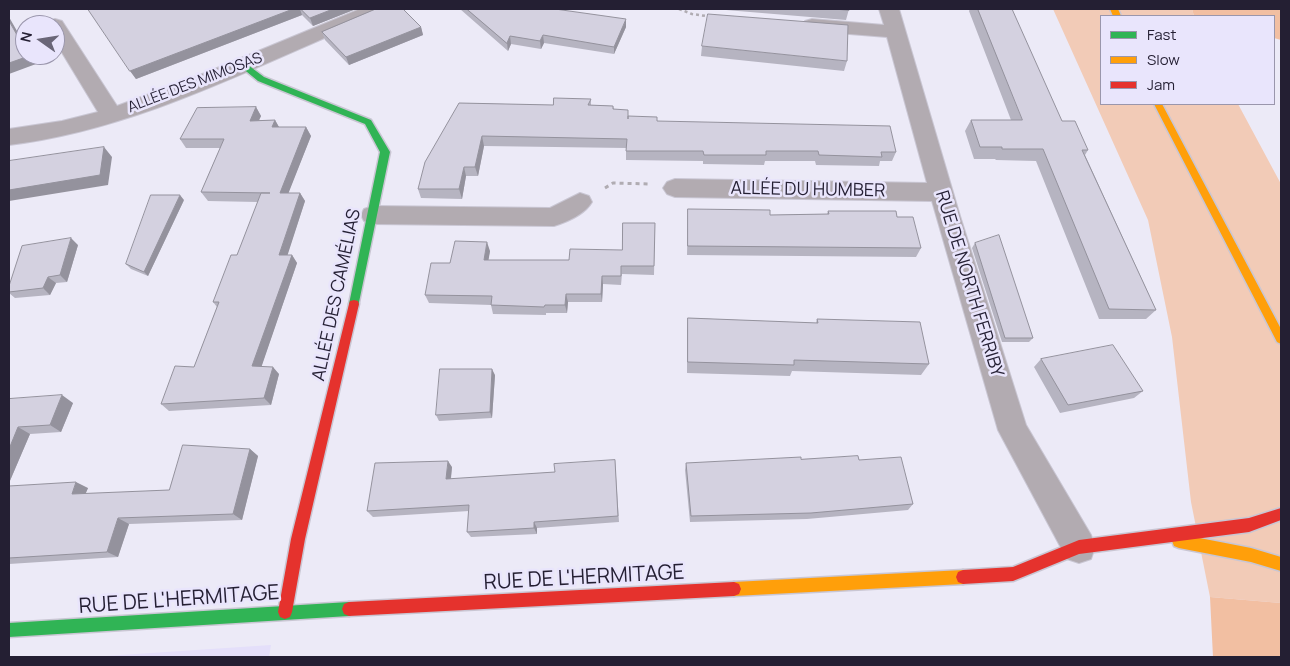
<!DOCTYPE html>
<meta charset="utf-8">
<style>
body{margin:0}
#map{position:relative;width:1290px;height:666px;overflow:hidden;background:#eceaf7;font-family:Manrope,sans-serif}
canvas{display:block}
.frame{position:absolute;inset:0;border:10px solid #241f33;pointer-events:none}
.legend{position:absolute;left:1100px;top:15px;width:175px;height:90px;box-sizing:border-box;background:#e9e5fc;border:1px solid #9a96ac;margin:0;padding:6px 9px;list-style:none;font-size:15px;color:#241f33}
.legend li{display:flex;align-items:center;gap:10px;height:25px}
.legend b{width:25px;border:1px solid #9a96ac}
.north{position:absolute;left:15px;top:15px;width:50px;height:50px;box-sizing:border-box;background:#e9e5fc;border:1px solid #9a96ac;border-radius:50%;rotate:283deg;font-size:14px;font-weight:700;line-height:20px;text-align:center;color:#241f33}
.north::after{content:'';display:block;margin:auto;width:18px;height:22px;background:#6a6678;clip-path:polygon(50% 0,100% 100%,50% 72%,0 100%)}
</style>
<div id="map">
<canvas width="1290" height="666"></canvas>
<div class="frame"></div>
<ul class="legend">
<li><b style="height:6px;background:#30b455"></b>Fast</li>
<li><b style="height:6px;background:#ff9f0a"></b>Slow</li>
<li><b style="height:6px;background:#e5322d"></b>Jam</li>
</ul>
<div class="north">N</div>
</div>
<script>
const ctx = document.querySelector('canvas').getContext('2d');
ctx.lineJoin = 'round';
function paint(path, color) {
  ctx.fillStyle = color;
  ctx.fill(path, 'evenodd');
}
function stroke(path, color, width, dash) {
  ctx.strokeStyle = color;
  ctx.lineWidth = width;
  ctx.lineCap = dash ? 'butt' : 'round';
  ctx.setLineDash(dash || []);
  ctx.stroke(path);
}
function label(font, color, halo, rows, align = 'center') {
  ctx.font = font + ' Manrope,sans-serif';
  ctx.lineWidth = 5;
  ctx.setLineDash([]);
  ctx.textBaseline = 'middle';
  ctx.strokeStyle = halo;
  ctx.fillStyle = color;
  for (const [text, x, y, turn = 0] of rows) {
    ctx.save();
    ctx.translate(x, y);
    ctx.rotate((+turn || 0) * Math.PI / 180);
    ctx.textAlign = isNaN(turn) ? turn : align;
    if (halo) ctx.strokeText(text, 0, 0);
    ctx.fillText(text, 0, 0);
    ctx.restore();
  }
}
const built = new Path2D(`
 M271 645 269 657H91Z`);
const green = new Path2D(`
 M1053 9H1192L1194 16H1101V104H1238L1281 184V603L1210 597 1191 502 1172 337 1148 220Z`);
const forest = new Path2D(`
 M1192 9H1281V40L1274 38V16H1194Z
 M1210 597 1281 603V657H1213Z`);
const pathFar1 = new Path2D(`
 M679 9 692 14 706 16`);
const path = new Path2D(`
 M605 188 613 183 650 184`);
const street = new Path2D(`
 M360 9H386L383 13C261 63 141 129 9 145V129L62 121 98 112 55 41V25H45L48 21 55 19 62 21 117 106 205 73Z
 M879 9H899L960 216 1026 425 1091 535 1095 547 1091 559 1079 563 1067 559 998 430 932 201 675 197 667 194 663 188 667 182 675 179 927 183 887 37 812 31 805 29 802 25 805 21 812 19 884 25Z
 M580 193 589 196 592 202C585 214 567 222 554 226L373 224 364 221 361 215 364 209 373 206 550 208Z`);
const fast = new Path2D(`
 M244 62 264 77 371 120 390 152 358 307H350L349 304 380 152 365 124 258 81 241 67V63Z
 M349 602 354 604 356 609 354 614 349 616 9 637V623Z`);
const slow = new Path2D(`
 M1110 9H1118L1121 16H1113Z
 M1154 104H1162L1281 329V344L1277 342Z
 M1179 534 1251 548 1281 557V571L1251 562 1179 548 1174 546 1172 541 1174 536Z
 M963 570 968 572 970 577 968 582 963 584 734 596 729 594 727 589 729 584 734 582Z`);
const jam = new Path2D(`
 M354 300 358 301 359 304 305 539 292 612 290 617 285 619 280 617 278 612 291 539 349 304 350 301Z
 M1281 508V520L1249 532 1079 554 1013 581 963 584 958 582 956 577 958 572 963 570 1013 567 1079 540 1249 518Z
 M734 582 739 584 741 589 739 594 734 596 349 616 344 614 342 609 344 604 349 602Z`);
const wall = new Path2D(`
 M88 9H356L313 26 302 15 136 79Z
 M460 9H555L626 27 614 54 544 43 541 49 511 44 508 51Z
 M714 9H849L846 20Z
 M970 9H978L1062 121 1088 150 1085 155 1156 310 1146 319H1099L1036 161 996 160 995 159H974L965 131 971 120H1011L969 11Z
 M421 27 423 35 349 65 325 40 322 32Z
 M702 46 847 61 844 71 701 56Z
 M591 99V105L613 106 614 109 628 119 657 121 896 152 892 161H880L879 166 816 165 815 161H765L764 165 703 164V161L626 160V148L484 146 478 176H466L462 199 421 198 418 189 459 103 553 105Z
 M256 107 261 116 259 120H275L279 127H306L311 136 288 193H300L305 201 287 255H292L297 263 261 367 279 374 271 405 169 411 161 404 194 367 217 307 213 302 237 255 258 202 208 201 201 192 220 148H186L180 139Z
 M184 200 148 276 131 269 126 264Z
 M688 209 770 215 827 214 828 211 897 217 921 248 916 257 687 255Z
 M655 223 654 275 622 274 621 285 603 284 602 302H568L567 313H546V315L493 314 491 305 429 303 425 295 450 263 490 251 488 260H569L622 250Z
 M975 243 1033 338 1029 342H1002L972 248Z
 M78 245 67 282 56 283 50 295 15 298 9 293V286Z
 M688 318 816 323 817 319 929 364 921 375 792 371 790 376 687 373V330Z
 M1041 359 1143 391 1134 398 1060 413 1034 367Z
 M495 375 492 418 439 421 436 415Z
 M9 399 73 403 61 432 30 434 9 483Z
 M250 449 258 456 242 520 129 524 118 557 9 564V486L88 488 85 494 169 490Z
 M801 459 859 460 913 504 908 510 807 519 690 522 685 470 686 463Z
 M615 460 619 522 537 528V534L471 537 467 532 469 511 373 517 367 511 452 467 451 479 555 472Z`);
const shadedWall = new Path2D(`
 M293 9H300L302 15 136 79 130 71Z
 M333 9H356L313 26 310 18Z
 M9 17 25 45V49L9 21Z
 M626 19V27L614 54V47Z
 M421 27 423 35 349 65 346 57Z
 M543 35 544 43 541 49 540 41Z
 M510 36 511 44 508 51 507 43Z
 M28 55H30L36 64 9 74V63Z
 M256 107 261 116 255 129 250 121Z
 M275 120 280 129 272 127Z
 M306 127 311 136 285 202 280 193Z
 M482 136 484 146 478 176 475 167Z
 M104 147 112 157 108 185 9 201V190Z
 M464 167 466 176 462 199 459 189Z
 M300 193 305 201 285 263 279 255Z
 M180 195 184 200 148 276 144 272Z
 M71 238 78 245 67 282 60 275Z
 M487 242 490 251 487 269 484 260Z
 M292 255 297 263 259 374 252 366Z
 M602 276 603 284 602 302 601 294Z
 M48 277 56 283 50 295 43 288Z
 M566 294 568 302 567 313 565 305Z
 M273 367 279 374 271 405 264 398Z
 M492 369 495 375 492 418 490 412Z
 M62 395 73 403 61 432 50 425Z
 M18 427 30 434 9 483V449Z
 M250 449 258 456 242 520 233 514Z
 M448 461 452 467 450 485 446 479Z
 M76 482 88 488 83 500 72 494Z
 M118 518 129 524 118 557 107 552Z
 M534 522 537 528V534L534 528Z`);
const building = new Path2D(`
 M88 9H293L130 71Z
 M301 9H333L310 18Z
 M376 9H403L421 27 346 57 322 32Z
 M467 9H555L626 19 614 47 543 35 540 41 510 36 507 43Z
 M835 9H849V10Z
 M978 9H1012L1062 121H1075L1088 150H1082L1156 310 1109 309 1043 149H1002V147H980L971 120H1022Z
 M708 14 848 25 847 61 702 46Z
 M9 21 25 49V55H28L29 56 9 63Z
 M554 98 591 99 588 105 613 106V109L628 110V119V116L657 117V121L890 126 896 152H881L882 157 819 155 818 151H766V155H704L703 151H626L627 139 482 136 475 167H464L459 189H418L425 162 459 103 553 105Z
 M256 107 250 121 275 120 272 127H306L280 193H300L279 255H292L252 366 273 367 264 398 161 404 175 366 194 367 219 302H213L231 255H237L261 193H270L201 192 224 139H180L197 108Z
 M104 147 100 175 9 190V161Z
 M151 195H180L144 272 126 264Z
 M688 209 770 210V215L829 214 828 211H896L897 217H913L921 248 688 246Z
 M623 223H655L654 266H621V276H602L601 294H566L565 305H545L544 307 491 305 492 296 425 295 431 263H450L455 241 487 242 484 260H569L570 249 622 250Z
 M999 235 1033 338H1005L975 243Z
 M71 238 60 275 48 277 43 288 9 292V286L22 246Z
 M688 318 818 323 817 319 920 322 929 364 794 360V365L688 362Z
 M1113 345 1143 391 1068 405 1041 359Z
 M440 369H492L490 412 436 415Z
 M62 395 50 425 18 427 9 449V399Z
 M183 445 250 449 233 514 118 518 107 552 9 558V486L76 482 72 494 169 490Z
 M858 456 859 460 901 457 913 504 811 513 691 516 686 463 801 457V459Z
 M615 460 618 516 534 522V528L467 532 469 505 367 511 375 463 448 461 446 479 555 472 554 464Z`);
const farStreetnames = [
 ["ALLÉE DES MIMOSAS",195,83,-21]
];
const streetNames = [
 ["ALLÉE DU HUMBER",808,190,1],
 ["RUE DE NORTH FERRIBY",969,284,73],
 ["ALLÉE DES CAMÉLIAS",337,295,-78]
];
const nearStreetnames = [
 ["RUE DE L'HERMITAGE",584,578,-3],
 ["RUE DE L'HERMITAGE",179,600,-4]
];
paint(built, '#e4dffa');
paint(green, '#f2cbb7');
paint(forest, '#f2bfa2');
stroke(street, '#c9c6d3', 2);
stroke(fast, '#c9c6d3', 3);
stroke(slow, '#c9c6d3', 3);
stroke(jam, '#c9c6d3', 3);
stroke(pathFar1, '#b0acb2', 2.5, [3, 3]);
stroke(path, '#b0acb2', 3, [4, 4]);
paint(street, '#b2abb1');
paint(fast, '#30b455');
paint(slow, '#ff9f0a');
paint(jam, '#e5322d');
paint(wall, '#b6b4c1');
paint(shadedWall, '#94929d');
paint(building, '#d4d1e0');
stroke(building, '#94929d', 1);
label('15px', '#241f33', '#e9e5fc', farStreetnames);
label('18px', '#241f33', '#e9e5fc', streetNames);
label('21px', '#241f33', '#e9e5fc', nearStreetnames);
</script>
